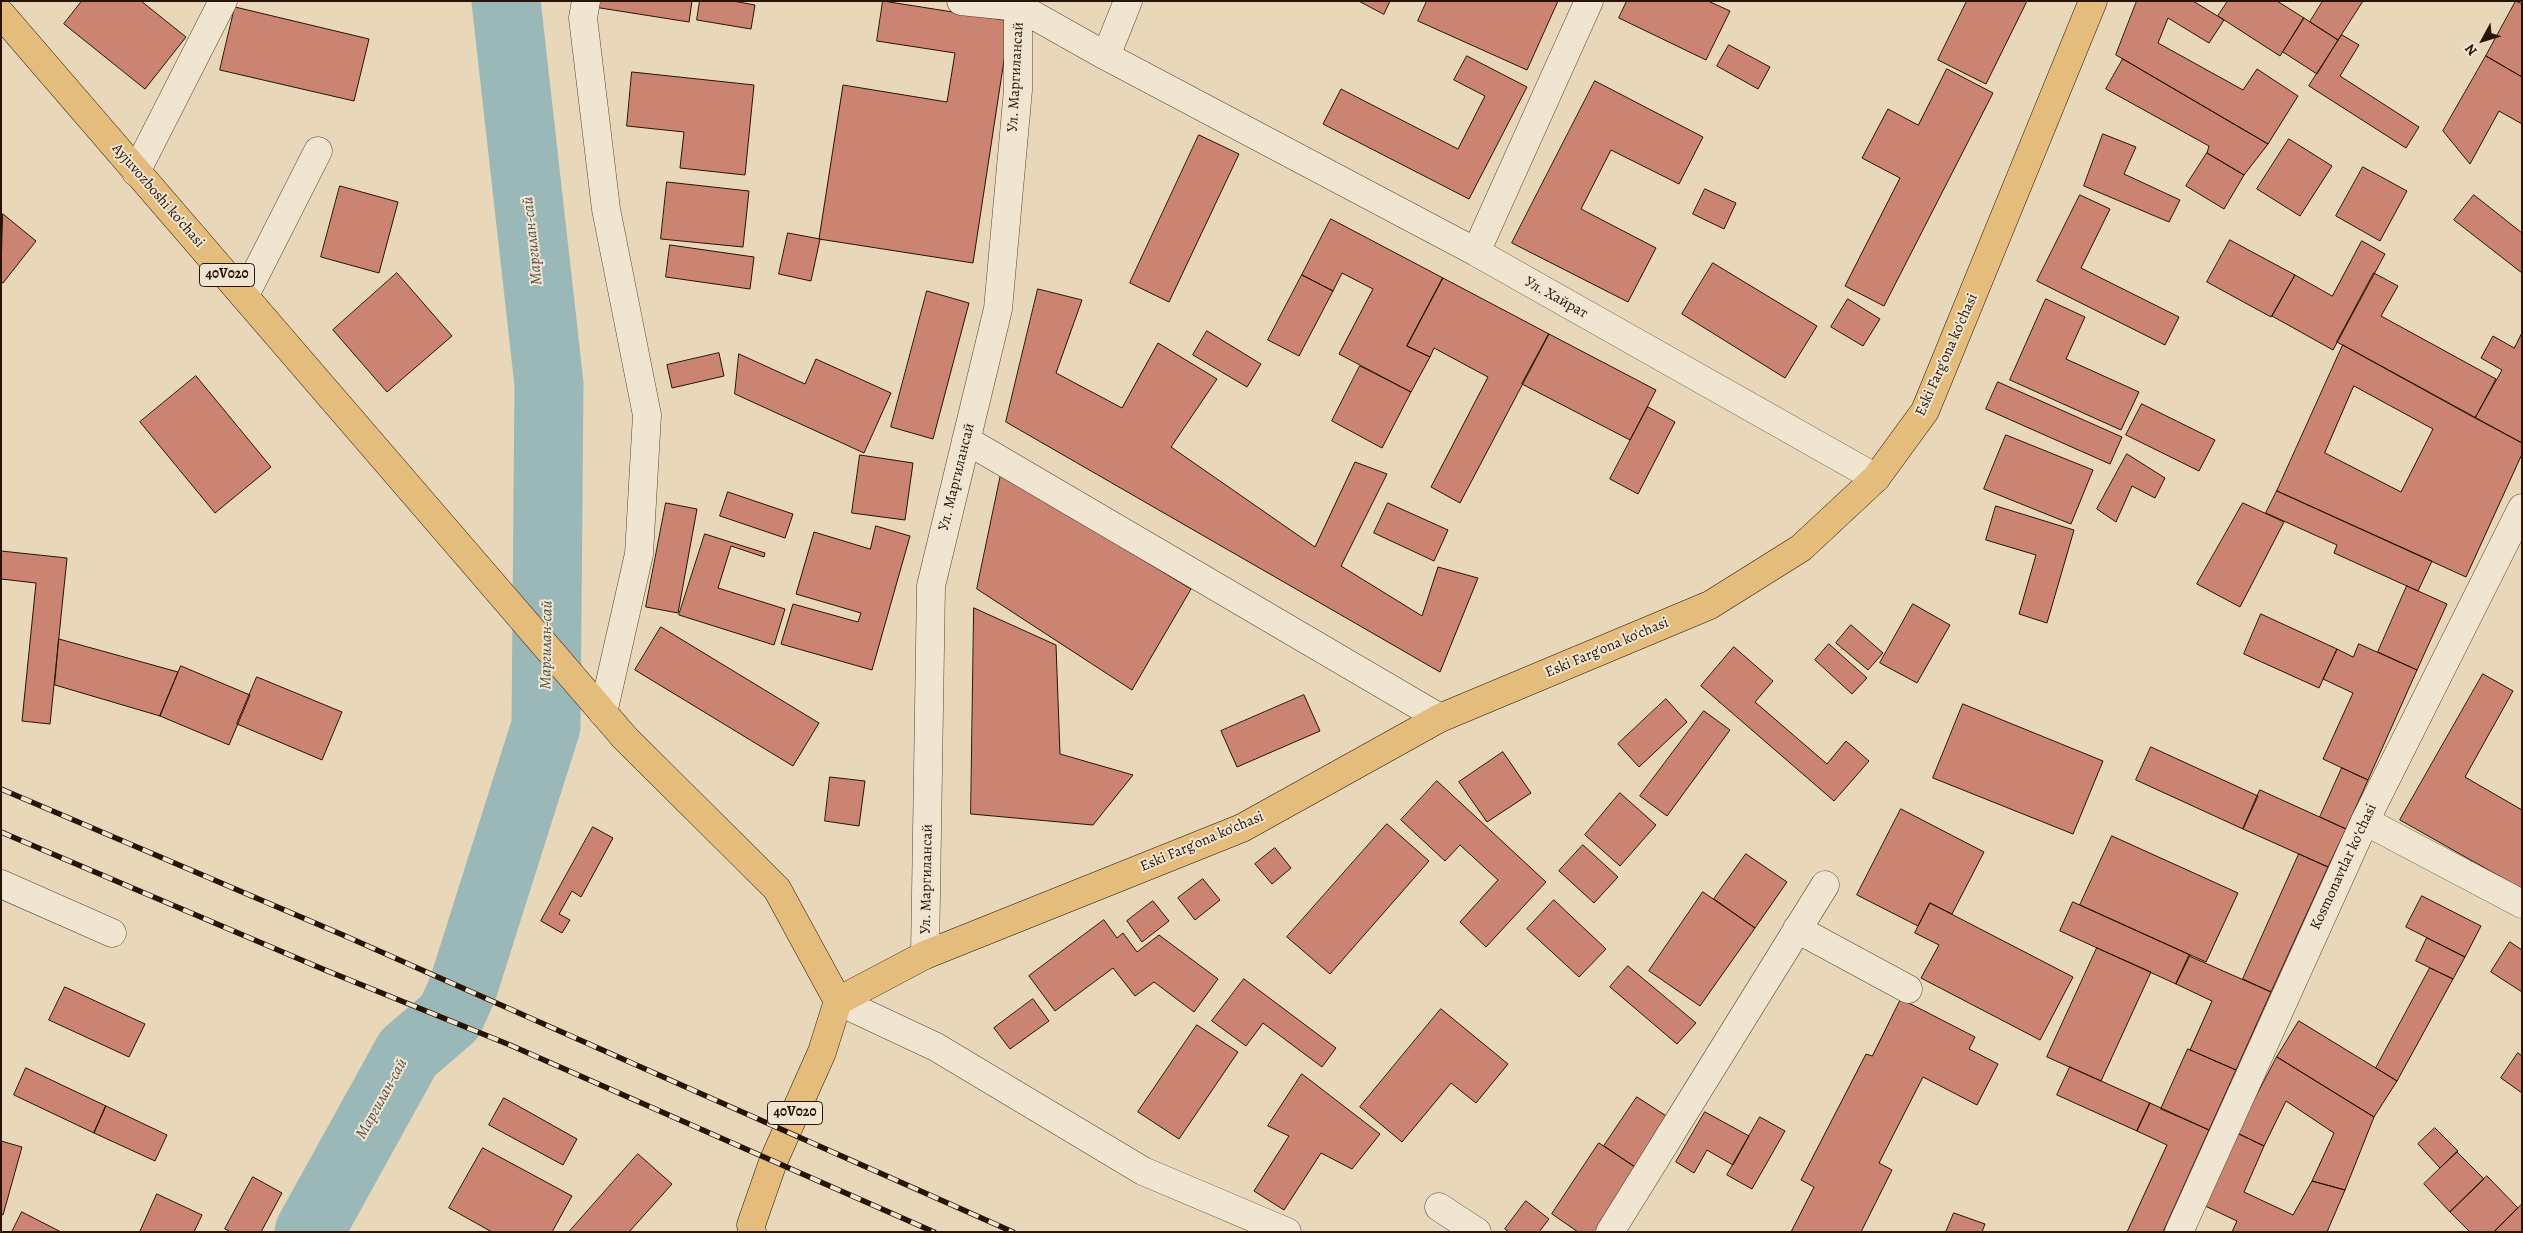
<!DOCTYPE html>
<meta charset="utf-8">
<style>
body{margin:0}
#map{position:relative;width:2523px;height:1233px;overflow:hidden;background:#e8d7b8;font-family:Alegreya,serif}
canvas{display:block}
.frame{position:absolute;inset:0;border:2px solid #281306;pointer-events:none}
.north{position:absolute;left:2458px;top:15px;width:50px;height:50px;-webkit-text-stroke:4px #f0e5d1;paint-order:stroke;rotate:231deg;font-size:14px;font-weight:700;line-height:20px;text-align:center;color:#281306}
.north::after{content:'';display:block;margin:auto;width:18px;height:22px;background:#281306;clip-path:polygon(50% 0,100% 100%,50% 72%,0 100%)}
</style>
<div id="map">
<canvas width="2523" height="1233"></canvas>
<div class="frame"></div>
<div class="north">N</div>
</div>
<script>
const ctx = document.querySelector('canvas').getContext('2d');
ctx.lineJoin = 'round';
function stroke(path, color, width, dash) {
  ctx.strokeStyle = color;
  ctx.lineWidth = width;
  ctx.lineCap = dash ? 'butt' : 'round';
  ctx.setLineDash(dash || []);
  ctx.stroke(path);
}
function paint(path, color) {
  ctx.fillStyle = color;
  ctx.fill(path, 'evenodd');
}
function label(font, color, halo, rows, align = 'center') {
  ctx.font = font + ' Alegreya,serif';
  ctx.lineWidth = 4;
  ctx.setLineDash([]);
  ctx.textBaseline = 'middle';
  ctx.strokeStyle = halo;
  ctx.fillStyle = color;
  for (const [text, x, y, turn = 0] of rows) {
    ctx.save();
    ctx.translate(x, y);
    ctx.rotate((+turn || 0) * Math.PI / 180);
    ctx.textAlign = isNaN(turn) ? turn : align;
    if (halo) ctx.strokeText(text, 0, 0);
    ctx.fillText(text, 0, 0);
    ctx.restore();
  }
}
const river = new Path2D(`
 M309 1232 408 1053 450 1017 463 988 546 726 549 384 506 1`);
const building = new Path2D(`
 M82 1H141L186 37 145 89 64 24Z
 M595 1H692L689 22 594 7Z
 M700 1H733L755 5 751 29 697 20Z
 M883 1 1010 21 973 263 819 239 843 85 947 102 955 53 877 41Z
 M1359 1H1390L1384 14Z
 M1427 1H1558L1527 70 1418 21Z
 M1627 1H1708L1730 11 1706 60 1619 18Z
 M1967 1H2027L1986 84 1938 60Z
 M2137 1H2193L2224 20 2209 43 2168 18 2158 43 2243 90 2257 69 2298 96 2268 144 2116 55Z
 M2228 1H2277L2304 18 2280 56 2218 16Z
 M2323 1H2363L2338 40 2310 22Z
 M2516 1 2522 4V77L2486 56Z
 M235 7 369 39 354 101 220 70Z
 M2304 18 2338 40 2317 74 2283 52Z
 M2342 35 2359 45 2340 76 2419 127 2406 148 2309 86Z
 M1729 45 1770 67 1758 89 1717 66Z
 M1467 56 1527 87 1469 199 1323 124 1341 89 1458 149 1485 96 1454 80Z
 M2486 56 2522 77V124L2499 111 2470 164 2443 131Z
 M2123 59 2268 144 2244 175 2207 153 2209 146 2106 89Z
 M1947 69 1993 93 1884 306 1845 286 1900 178 1862 158 1888 109 1918 125Z
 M632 72 754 85 745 175 680 168 684 132 627 126Z
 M1595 81 1703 137 1679 184 1611 150 1581 209 1656 248 1628 302 1512 243Z
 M2103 134 2136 147 2124 174 2180 200 2169 222 2084 186Z
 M1199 135 1239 154 1169 302 1130 283Z
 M2289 139 2332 166 2300 216 2257 189Z
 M2207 153 2244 175 2224 209 2186 186Z
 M2363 167 2407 191 2380 241 2336 216Z
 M667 182 749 191 743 247 661 239Z
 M340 186 398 202 379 273 321 257Z
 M1705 189 1736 203 1724 229 1693 214Z
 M2080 195 2110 209 2081 268 2179 317 2165 345 2037 281Z
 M2474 195 2522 233V273L2454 220Z
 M3 214 36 241 3 283 1 282Z
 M1331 219 1443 278 1407 346 1430 357 1411 392 1339 354 1373 289 1342 273 1333 291 1302 275Z
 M788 233 820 239 811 281 779 274Z
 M2230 240 2295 275 2271 317 2207 282Z
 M2362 241 2385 254 2333 350 2272 316 2295 275 2332 296Z
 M670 245 754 257 750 289 666 277Z
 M1713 263 1817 326 1785 378 1682 314Z
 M397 273 452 336 387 392 333 330Z
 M2374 273 2398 286 2381 316 2496 379 2475 418 2337 342Z
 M1302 275 1333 291 1299 356 1268 340Z
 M1443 278 1549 334 1460 503 1431 487 1488 377 1434 348 1430 357 1407 346Z
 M1038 289 1082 300 1056 373 1122 408 1158 343 1217 379 1171 447 1315 547 1355 462 1387 474 1341 566 1422 616 1438 567 1478 578 1440 672 1006 422Z
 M927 291 969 303 933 439 891 427Z
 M1848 299 1880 319 1863 346 1831 327Z
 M2046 299 2085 317 2066 359 2139 392 2121 430 2010 380Z
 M1207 331 1261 364 1247 387 1193 355Z
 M2522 333V443L2475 418 2502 370 2481 358 2493 336 2514 348Z
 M1549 334 1656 390 1630 440 1522 384Z
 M2343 345 2522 443V454L2466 577 2277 491ZM2354 386 2433 429 2401 492 2325 453Z
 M719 353 724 376 672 388 667 365Z
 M739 354 805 384 816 359 891 393 864 453 735 394Z
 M1360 366 1411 392 1382 448 1332 421Z
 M196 376 271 467 215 513 140 422Z
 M1998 382 2122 437 2110 464 1986 409Z
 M2142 404 2215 440 2199 471 2126 435Z
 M1648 407 1675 422 1638 494 1610 479Z
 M2006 435 2093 470 2071 524 1984 489Z
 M2127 454 2165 478 2155 498 2132 486 2116 522 2097 509Z
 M860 455 913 463 905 520 852 513Z
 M1001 474 1191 589 1132 690 977 589Z
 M2277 491 2432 561 2418 591 2334 553 2337 545 2266 513Z
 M728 492 793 514 785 538 720 516Z
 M666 503 697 509 678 613 646 607Z
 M1388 503 1448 530 1434 561 1374 533Z
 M2243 503 2284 522 2240 607 2197 584Z
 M1996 506 2074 530 2047 623 2019 614 2036 555 1986 540Z
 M876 526 910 536 872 670 781 644 793 604 858 622 861 613 796 594 814 532 870 549Z
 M705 534 765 553 764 557 731 546 718 588 785 609 774 645 679 615Z
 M1 551 67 558 50 724 22 721 36 583 1 579Z
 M2407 586 2447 604 2417 670 2378 652Z
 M1913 604 1950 625 1917 683 1880 663Z
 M974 608 1056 645 1060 754 1133 775 1093 825 971 814Z
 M2261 614 2337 649 2319 688 2244 654Z
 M1851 625 1883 653 1868 670 1836 643Z
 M661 627 819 723 793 766 635 670Z
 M59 639 178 672 160 716 55 685Z
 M1829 644 1867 678 1852 694 1815 660Z
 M2359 644 2417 670 2368 780 2323 759 2353 693 2323 679 2337 649 2353 657Z
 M1734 647 1773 681 1755 702 1827 764 1846 741 1869 761 1834 801 1701 686Z
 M181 666 250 695 229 745 160 716Z
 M2483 674 2513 691 2465 777 2522 810V889L2400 820Z
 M257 677 342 712 322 760 237 724Z
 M1304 695 1320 731 1237 767 1221 731Z
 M1666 699 1687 722 1639 767 1618 744Z
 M1963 704 2103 761 2073 834 1933 778Z
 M1704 711 1730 730 1667 816 1640 796Z
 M2151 747 2258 796 2243 829 2136 780Z
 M1503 752 1531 793 1487 822 1459 782Z
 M2342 768 2368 780 2346 829 2320 817Z
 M830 777 865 781 859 826 825 821Z
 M1437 781 1546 882 1486 947 1460 922 1498 880 1460 845 1445 861 1401 820Z
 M2260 790 2346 829 2328 867 2243 829Z
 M1620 793 1656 825 1620 866 1585 835Z
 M1901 809 1984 852 1952 914 1930 903 1918 926 1857 895Z
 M1387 824 1429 861 1330 974 1287 937Z
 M593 827 613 838 581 897 572 891 559 914 570 920 562 933 541 921Z
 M2112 836 2238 893 2206 962 2080 905Z
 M1583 845 1618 877 1594 903 1559 871Z
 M1275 848 1291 868 1272 884 1255 864Z
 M1746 854 1787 882 1755 928 1714 899Z
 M2299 854 2328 867 2271 992 2243 979Z
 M1203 879 1220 900 1195 920 1178 898Z
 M1703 892 1755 928 1700 1006 1649 971Z
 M2422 896 2481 926 2465 957 2406 927Z
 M1554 900 1606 949 1579 977 1527 929Z
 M1153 901 1169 921 1142 942 1127 921Z
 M2073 902 2190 955 2176 984 2060 931Z
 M1930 903 2073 977 2040 1040 1921 978 1939 945 1915 933Z
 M1104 920 1117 938 1123 933 1137 952 1159 935 1218 979 1194 1012 1154 982 1135 996 1113 968 1055 1011 1029 976Z
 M2427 938 2465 957 2453 979 2416 961Z
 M2510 942 2522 950V992L2491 972Z
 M2097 948 2151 972 2101 1081 2047 1057Z
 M2189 956 2271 992 2236 1070 2190 1050 2212 1001 2176 984Z
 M1628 966 1696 1023 1677 1044 1610 987Z
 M2430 968 2453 979 2397 1081 2376 1068Z
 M1244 979 1336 1048 1322 1067 1263 1023 1246 1046 1212 1021Z
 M65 987 145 1024 129 1057 49 1020Z
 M1033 999 1049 1021 1010 1049 994 1028Z
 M1901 999 1975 1037 1969 1049 1998 1064 1977 1105 1923 1077 1879 1163 1892 1170 1861 1232H1791L1814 1187 1801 1180 1866 1054 1872 1056Z
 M1441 1009 1508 1064 1476 1103 1451 1083 1402 1142 1360 1107Z
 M2299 1021 2397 1081 2374 1117 2277 1057Z
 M1197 1025 1238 1052 1179 1139 1138 1112Z
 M2188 1049 2236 1070 2209 1130 2161 1109Z
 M2518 1053 2522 1056V1093L2501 1078Z
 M2277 1057 2374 1117 2345 1190 2312 1181 2334 1133 2286 1101 2264 1146 2237 1133Z
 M2070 1067 2150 1103 2137 1131 2057 1095Z
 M26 1068 106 1106 94 1133 14 1095Z
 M1302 1074 1380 1134 1352 1169 1321 1153 1284 1210 1254 1191 1289 1136 1268 1126Z
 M1637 1097 1671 1119 1638 1169 1604 1146Z
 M504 1098 577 1139 563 1165 489 1125Z
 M2150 1103 2209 1130 2163 1232H2127L2167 1145 2137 1131Z
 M106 1106 167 1135 155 1161 94 1133Z
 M1705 1112 1749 1136 1733 1165 1707 1150 1694 1173 1676 1162Z
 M1760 1117 1785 1131 1752 1189 1727 1175Z
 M2435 1128 2458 1151 2440 1168 2418 1144Z
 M2237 1133 2264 1146 2244 1192 2293 1215 2312 1181 2345 1190 2327 1232H2232L2237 1221 2203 1205Z
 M1 1141 22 1147 3 1215 1 1214Z
 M1599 1143 1638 1169 1596 1232H1578L1552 1214Z
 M483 1148 572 1196 552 1232H492L449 1208Z
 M2457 1152 2484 1179 2450 1212 2424 1184Z
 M638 1154 672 1184 629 1232H569Z
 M2487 1176 2518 1208 2494 1232H2470L2450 1212Z
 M253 1177 282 1193 261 1232H231L225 1229Z
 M157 1194 202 1215 194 1232H140Z
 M1526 1201 1549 1219 1539 1232H1509L1505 1229Z
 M2522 1204V1232H2494Z
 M22 1212 61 1232H12Z
 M1954 1213 1985 1224 1982 1232H1946Z`);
const minor = new Path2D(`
 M586 1 583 18 606 209 647 415 639 554 603 713
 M961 1 1019 7 1106 56 1476 252
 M1589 1 1476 252 1876 478
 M1106 56 1128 1
 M136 172 223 1
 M245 295 318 151
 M966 440 1440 718
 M2365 821 2522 904
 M1 884 112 933
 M1797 929 1908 989
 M925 955 931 586 998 309 1018 90V1
 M838 1001 936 1047 1143 1171 1287 1232
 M1439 1207 1477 1232
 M1610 1232 1825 885
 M2179 1232 2365 821 2522 508`);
const major = new Path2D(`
 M1 14 625 738 777 889 838 1001
 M838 1001 925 955 1242 828 1440 718 1710 605 1801 548 1876 478 1925 411 2093 1
 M752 1232 751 1225 773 1162 822 1052 838 1001`);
const rail = new Path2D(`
 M1 789 343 935 1013 1232
 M1 832 325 970 510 1045 934 1232`);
const shields = [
 [227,275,55],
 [795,1113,55]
];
const shieldNames = [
 ["40V020",227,275],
 ["40V020",795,1113]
];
const streetNames = [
 ["Ул. Маргилансай",1016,77,-87],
 ["Ayjuvozboshi ko'chasi",158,196,49],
 ["Ул. Хайрат",1556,298,29],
 ["Eski Farg'ona ko'chasi",1947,355,-66],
 ["Ул. Маргилансай",957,477,-76],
 ["Eski Farg'ona ko'chasi",1607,648,-23],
 ["Eski Farg'ona ko'chasi",1202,842,-23],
 ["Kosmonavtlar koʻchasi",2344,867,-65],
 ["Ул. Маргилансай",927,879,-89]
];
const waterNames = [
 ["Маргилан-сай",533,241,-96],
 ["Маргилан-сай",547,645,-89],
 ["Маргилан-сай",382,1099,-61]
];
stroke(river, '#99b8b7', 69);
paint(building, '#cb8472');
stroke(building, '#281306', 1);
stroke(minor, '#584432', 29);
stroke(major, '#281306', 29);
stroke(minor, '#f0e5d1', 28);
stroke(major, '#e4bc7c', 28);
stroke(rail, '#281306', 5.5);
stroke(rail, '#f0e5d1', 4, [11]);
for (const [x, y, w] of shields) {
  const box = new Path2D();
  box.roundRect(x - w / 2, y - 11.5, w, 23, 4);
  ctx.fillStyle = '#f0e5d1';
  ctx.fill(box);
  stroke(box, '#281306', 1);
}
label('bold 14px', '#281306', null, shieldNames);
label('15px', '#281306', '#f0e5d1', streetNames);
label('italic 16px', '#504d44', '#f0e5d1', waterNames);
</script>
